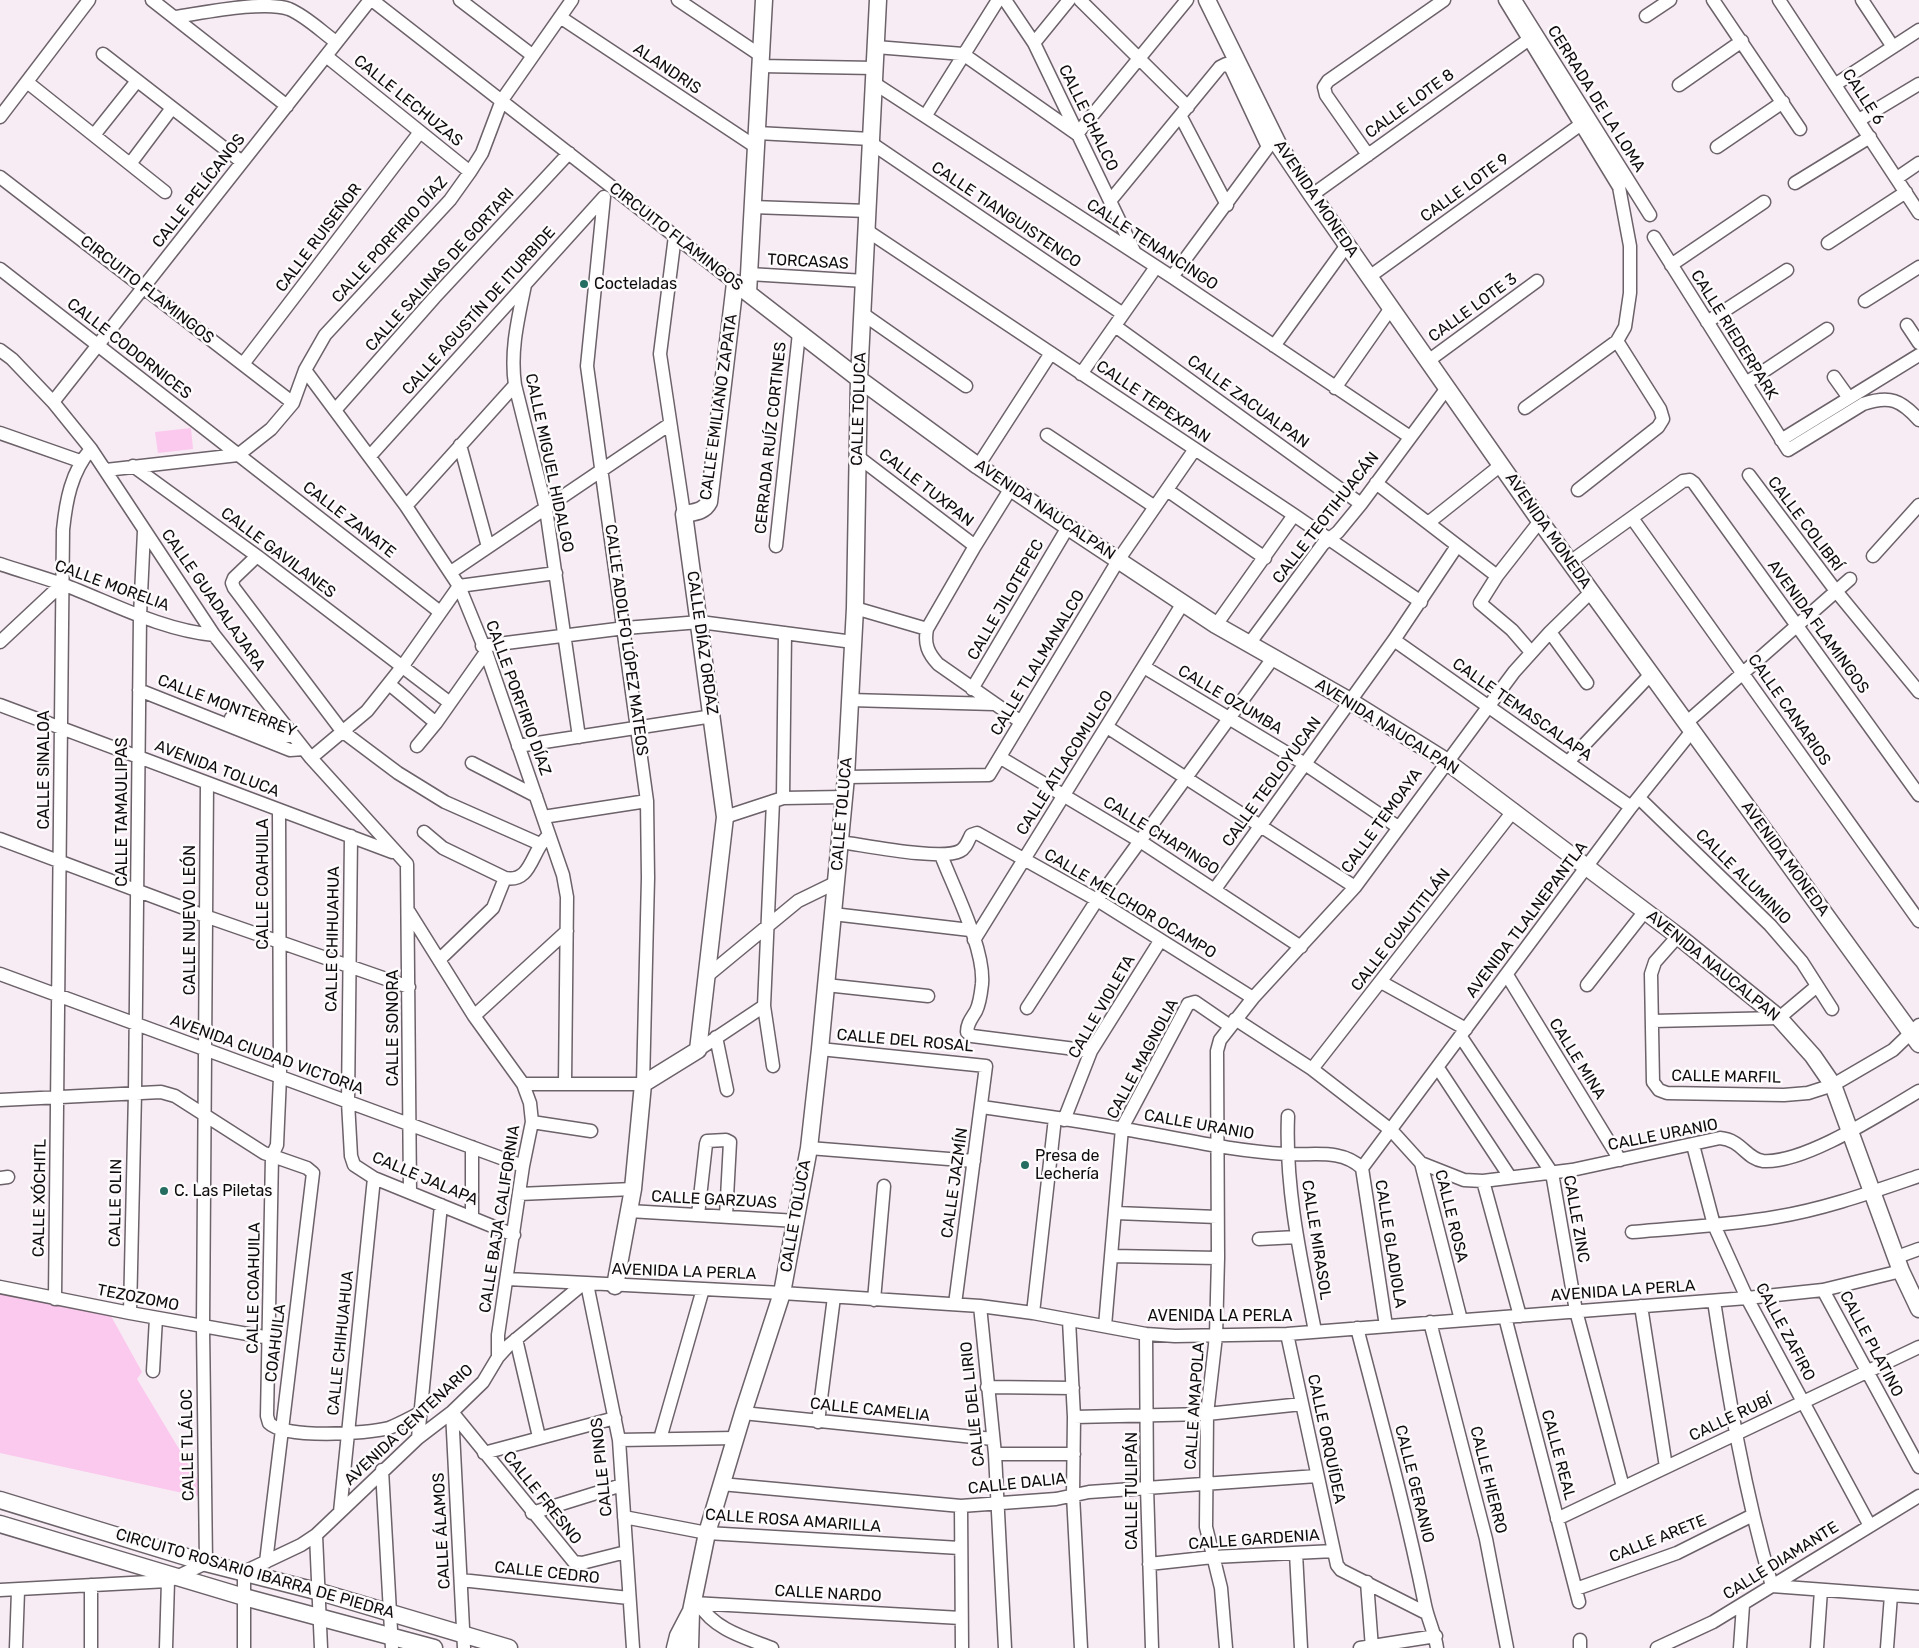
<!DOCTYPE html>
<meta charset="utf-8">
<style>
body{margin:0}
canvas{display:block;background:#f7ebf4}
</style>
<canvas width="1919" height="1648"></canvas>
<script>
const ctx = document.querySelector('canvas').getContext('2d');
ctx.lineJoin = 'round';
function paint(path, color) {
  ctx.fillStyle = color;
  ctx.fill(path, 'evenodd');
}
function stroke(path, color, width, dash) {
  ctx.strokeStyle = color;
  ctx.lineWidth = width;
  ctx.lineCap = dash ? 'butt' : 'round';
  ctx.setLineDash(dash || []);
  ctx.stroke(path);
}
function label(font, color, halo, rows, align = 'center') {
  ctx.font = font + ' Rubik,sans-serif';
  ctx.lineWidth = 5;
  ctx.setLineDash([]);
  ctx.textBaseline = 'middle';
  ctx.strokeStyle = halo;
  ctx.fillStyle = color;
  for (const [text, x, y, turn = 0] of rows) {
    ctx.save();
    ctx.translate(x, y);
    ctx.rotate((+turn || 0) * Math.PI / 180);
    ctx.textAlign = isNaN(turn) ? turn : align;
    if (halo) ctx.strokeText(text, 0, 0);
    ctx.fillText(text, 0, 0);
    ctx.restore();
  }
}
const green = new Path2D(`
 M191 428 193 449 158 453 155 432Z
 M0 1294 111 1316 142 1372 137 1379 203 1489 201 1497 0 1453Z`);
const minor = new Path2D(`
 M152 0 287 106
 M372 0 735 283
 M460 0 532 55
 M678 0 760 55
 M1005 0 1034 43 1135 253
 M1080 0 1188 107
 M1505 0 1619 187 1630 246V293L1625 327 1617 341 1525 408
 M1515 0 1650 215
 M1713 0 1800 129
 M1779 0 1919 213
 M1862 0 1893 47
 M1646 16 1670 0
 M175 17C203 13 264 0 289 9 306 16 322 32 336 42
 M560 17 756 147
 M1034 43 1069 0
 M876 47 963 54 1077 134 1187 0
 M103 54 242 162
 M326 56 470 172
 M760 66 875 68
 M27 82 165 192
 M874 83 1172 277 1410 437
 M1836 84 1919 30
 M1679 85 1742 41
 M926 115 998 0
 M0 117 89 0
 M1181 117 1227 205
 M1859 120 1919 84
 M757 133 871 139
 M94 135 137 81
 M871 143 1123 314
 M1717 147 1783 102
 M1368 155 1326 95 1324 87 1328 81 1444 0
 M130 164 172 108
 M0 177 293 403
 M1897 178 1919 163
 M1795 183 1870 137
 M1312 195 1528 40
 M1110 201 1220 67 1226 64 1231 68 1268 147 1172 277
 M752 207 868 211
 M866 230 1294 515 1421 602
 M675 236 660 354 684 514
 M1654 237 1788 450 1863 404C1890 395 1901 400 1919 420
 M1828 243 1906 192
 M1671 265 1764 202
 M0 269 440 612
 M749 274 865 281
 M1369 277 1580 125
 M525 285C518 319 510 351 515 385L546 509 579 737
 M1865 301 1919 267
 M863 314 966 386
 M1707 322 1787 270
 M1907 325 1919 343
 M1115 326 1361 504
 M1274 346 1347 245
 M0 350 12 359 53 402 91 449 214 635 311 758 407 864 410 1192
 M1428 361 1537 281
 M243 364 420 132
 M305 370 406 506 459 586 486 652 563 875 567 897 565 1083
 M1081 374 1156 267
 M1834 377 1849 398
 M1746 383 1827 329
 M1335 388 1391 308
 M53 402 370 0
 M336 409 434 298 569 153
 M0 433 80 461
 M1047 435 1155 507
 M1781 440 1919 355
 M460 445 488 547
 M370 456 604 197
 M857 456 975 546
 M133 466 257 556 450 703
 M978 466 1051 353
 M106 470 238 455 271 429 293 403 305 370 325 335 450 200 470 172 482 153 502 100 572 0
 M1749 475 1836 591 1919 692
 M1376 483 1497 576
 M1011 488 975 546 927 629C924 644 928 653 938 664L1021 722
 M1167 490 1265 558
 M1578 490 1658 427 1663 419 1660 409 1617 341
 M406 506 515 385
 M1632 518 1919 921
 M1428 523 1501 465
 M776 546 799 333
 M257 556 234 578 232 583 234 588 342 731 398 773 445 802 540 844
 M1873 556 1919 505
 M1570 562 1683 481 1690 480 1694 483 1919 795
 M0 564C21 571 42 577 62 584 112 603 161 630 214 635
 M451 572 670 424
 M855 608 927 629
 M1216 625 1294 515
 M1550 632 1587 683
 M1394 640 1631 807
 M0 642 62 584
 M1249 644 1323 544 1338 532 1361 504 1447 388
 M482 646 625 628 700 622 853 642
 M1531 652 1512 630 1480 603 1497 576 1540 521
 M1144 667 1305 764 1398 827
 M389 684 436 723
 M972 689 1068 527
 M139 690 290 750 304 749
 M850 700 994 704
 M0 705 392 852
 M231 718 282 736H293
 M1686 723 1850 579
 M1107 727 1355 887
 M417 746 436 723 486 652
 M518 746 713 716
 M311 758 367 711 402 667 459 586 556 573
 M1001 758 1140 841 1301 947
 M1568 762 1651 674
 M472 763 536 796
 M846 777 989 775 1119 559 1195 449
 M783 798 785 633
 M1639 798 1770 925 1802 962 1832 1009
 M773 801 764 1006 773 1066
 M279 810 280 1077 277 1145 272 1156 267 1416 269 1423C285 1439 366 1434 389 1428 399 1424 410 1418 420 1413
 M543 817 647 801
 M725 817 783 798 844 797
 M424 832 443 848 505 878C531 883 531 853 546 838
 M351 836 348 1102 351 1156 354 1165 374 1178 514 1235
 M0 839 205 916 409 987
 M840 842C864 845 941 861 960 851 966 848 968 841 971 835L977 833 1097 900 1253 998
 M941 855C954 889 985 949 982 984 981 993 980 1003 976 1011 972 1018 967 1023 967 1032L972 1036 1091 1051
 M1215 889 1394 640 1457 546
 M409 912 474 1016 523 1084 530 1103 532 1122 523 1166 498 1335V1357
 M833 914 970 930
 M1678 936 1655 962 1651 974 1653 1082 1659 1090 1667 1093 1784 1095 1808 1093 1833 1085 1893 1050 1919 1025
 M974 940 1183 603
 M439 960 493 908 505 878
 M0 974 523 1166
 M1507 975 1620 1160
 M707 976 798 901 835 883
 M1381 982 1466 1029
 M826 985 928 996
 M1587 985 1645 911
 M1027 1008 1097 900 1273 658
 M474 1016 567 931
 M1235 1019 1312 1069 1392 1131 1421 1163 1461 1320
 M1653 1021 1779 1018 1817 986
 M716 1037 727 1090
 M1461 1037 1552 1173 1576 1311 1623 1487
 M820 1049 986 1066 955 1304
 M698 1050 764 1006
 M1438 1068 1510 1177
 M1312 1069 1514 810
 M523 1084H643L648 878 647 801 587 366 604 197
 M0 1100 161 1092 175 1096 264 1153 307 1168 313 1173 266 1562
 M982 1107C1029 1114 1077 1120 1124 1129 1178 1138 1231 1151 1286 1154 1313 1156 1340 1148 1362 1168
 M1288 1116C1285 1189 1301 1260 1315 1331
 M1064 1120 1091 1051 1160 941
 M532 1122 591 1131
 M1693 1145 1714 1225 1747 1298 1870 1526
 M472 1147V1218
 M809 1148 974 1161
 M1421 1163 1464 1180 1483 1181 1572 1170 1720 1138C1742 1140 1746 1159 1763 1161 1805 1164 1883 1112 1919 1091
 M1362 1168 1631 807 1692 731
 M1362 1168 1386 1326
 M0 1178 8 1177
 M1483 1181 1520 1316
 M519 1194 633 1189
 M629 1211 797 1221
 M1116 1213 1217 1217
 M698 1215 706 1144 707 1141 726 1140 730 1142 726 1216
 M1632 1232C1680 1228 1729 1225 1776 1217 1825 1209 1872 1192 1919 1176
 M1259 1239 1297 1237
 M1112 1256 1218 1258
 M1897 1257 1919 1249
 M508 1279 782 1293 980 1306 1033 1313 1146 1334 1175 1336 1287 1334 1747 1298 1823 1290 1901 1271
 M587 1284 619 1440 633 1648
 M0 1287 130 1313 270 1338
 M1823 1290 1919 1467
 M55 1299 63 530C66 501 71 472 91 449
 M874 1300 884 1186
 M1714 1301C1729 1399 1744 1490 1772 1586L1919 1597
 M980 1306 995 1454 1005 1648
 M1641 1306 1666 1467
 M130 1313 135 1093 140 616 144 531
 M1033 1313 1055 1118
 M1505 1317 1579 1602
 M1069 1320 1074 1417 1073 1495 1081 1648
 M1430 1322 1486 1539 1507 1648
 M1105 1326 1122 1128 1188 1004 1195 1002 1230 1026
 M1357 1328C1381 1420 1406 1511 1425 1605 1428 1620 1435 1633 1437 1648
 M1146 1334 1147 1487 1152 1648
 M1287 1334 1337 1565 1341 1570 1426 1613
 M516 1339 539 1437
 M153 1371 156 1318
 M987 1387 1073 1388
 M452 1412 574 1562 582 1563 626 1552
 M452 1412 464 1648
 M743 1413 993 1439
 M1074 1417 1207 1414 1302 1404
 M818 1422 834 1297
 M418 1438 441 1205
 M660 1439 703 1289
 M619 1440 735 1438
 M484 1453 615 1418
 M995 1454H1074
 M382 1470 392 1648
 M721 1484 961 1506 1056 1499 1089 1492 1317 1476
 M961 1506 962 1648
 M340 1512 374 1178
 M532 1513 622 1485
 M624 1517 707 1533 960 1548
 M1557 1519 1919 1347
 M316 1535 321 1648
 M1296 1553 1301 1648
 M1149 1564 1213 1557 1334 1551
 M461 1580 629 1598
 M1367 1582 1372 1648
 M91 1585V1648
 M1576 1589 1677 1553 1751 1516
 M0 1590 168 1581 206 1563 203 1327 207 783
 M693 1603 961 1618
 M698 1603C715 1630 743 1637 772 1648
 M1580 1640V1648
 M16 1648 18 1591
 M166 1648 168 1581
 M244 1648V1572L301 1545 316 1535 418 1438 452 1412 483 1382 498 1357 508 1346 583 1284
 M1226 1648 1221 1588 1206 1527 1207 1414 1216 1336 1218 1258 1217 1051 1220 1040 1253 998 1355 887 1514 672 1550 632 1591 592
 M1360 1648 1436 1636
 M1657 1648 1713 1622 1919 1496
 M1740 1648 1743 1605
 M1817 1648 1821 1590
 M1887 1648 1891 1595`);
const major = new Path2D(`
 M1207 0 1279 146 1312 195 1540 521 1919 1044
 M735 283 859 379 978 466 1068 527 1216 625 1350 701 1446 761 1678 936 1779 1018 1813 1056 1833 1085 1901 1271 1919 1309
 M748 293 764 0
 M615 1286 633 1189 643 1084 698 1050 725 817 684 514C694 512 704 512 709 502L735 283
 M0 1500 206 1563 320 1592 509 1648
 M0 1524 244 1597 434 1648
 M675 1648 678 1636 690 1613
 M690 1648 691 1611 707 1533 743 1413 782 1293 809 1148 820 1049 846 777 855 608 859 379 878 0`);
const markers = [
 [584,284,5,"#256c61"],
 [1025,1165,5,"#256c61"],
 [164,1191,5,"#256c61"]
];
const streetNames = [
 ["ALANDRIS",667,69,34],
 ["CALLE 6",1863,97,57],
 ["CERRADA DE LA LOMA",1596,99,58],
 ["CALLE LECHUZAS",408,101,39],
 ["CALLE LOTE 8",1410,104,-36],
 ["CALLE CHALCO",1088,118,64],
 ["CALLE LOTE 9",1465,188,-36],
 ["CALLE PELÍCANOS",199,191,-52],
 ["AVENIDA MONEDA",1316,199,56],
 ["CALLE TIANGUISTENCO",1006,215,34],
 ["CIRCUITO FLAMINGOS",676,237,38],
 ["CALLE RUISEÑOR",319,238,-53],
 ["CALLE PORFIRIO DÍAZ",390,240,-48],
 ["CALLE TENANCINGO",1152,245,33],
 ["TORCASAS",808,262,3],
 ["CALLE SALINAS DE GORTARI",440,270,-48],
 ["CIRCUITO FLAMINGOS",147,290,38],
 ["CALLE LOTE 3",1473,308,-36],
 ["CALLE AGUSTÍN DE ITURBIDE",479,311,-48],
 ["CALLE RIEDERPARK",1734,335,58],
 ["CALLE CODORNICES",129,349,38],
 ["CALLE TEPEXPAN",1153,402,34],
 ["CALLE ZACUALPAN",1248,402,36],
 ["CALLE EMILIANO ZAPATA",719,407,-82],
 ["CALLE TOLUCA",859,409,-88],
 ["CERRADA RUÍZ CORTINES",771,438,-84],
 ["CALLE MIGUEL HIDALGO",549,463,78],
 ["CALLE TUXPAN",926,488,38],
 ["AVENIDA NAUCALPAN",1045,510,34],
 ["CALLE TEOTIHUACÁN",1326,518,-52],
 ["CALLE ZANATE",349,520,38],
 ["CALLE COLIBRÍ",1805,524,53],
 ["AVENIDA MONEDA",1548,531,55],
 ["CALLE GAVILANES",278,553,37],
 ["CALLE MORELIA",112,586,20],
 ["CALLE GUADALAJARA",213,600,55],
 ["CALLE JILOTEPEC",1006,600,-60],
 ["AVENIDA FLAMINGOS",1818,627,54],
 ["CALLE ADOLFO LÓPEZ MATEOS",626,640,82],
 ["CALLE DÍAZ ORDAZ",702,643,82],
 ["CALLE TLALMANALCO",1038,663,-59],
 ["CALLE PORFIRIO DÍAZ",518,698,70],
 ["CALLE OZUMBA",1230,700,31],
 ["CALLE MONTERREY",227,706,21],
 ["CALLE TEMASCALAPA",1522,710,35],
 ["CALLE CANARIOS",1789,710,55],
 ["AVENIDA NAUCALPAN",1387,727,32],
 ["CALLE ATLACOMULCO",1065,763,-58],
 ["AVENIDA TOLUCA",217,769,21],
 ["CALLE SINALOA",44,770,-90],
 ["CALLE TEOLOYUCAN",1272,782,-54],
 ["CALLE TAMAULIPAS",122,812,-90],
 ["CALLE TOLUCA",842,814,-85],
 ["CALLE TEMOAYA",1382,821,-54],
 ["CALLE CHAPINGO",1161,836,32],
 ["AVENIDA MONEDA",1785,859,54],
 ["CALLE ALUMINIO",1743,877,45],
 ["CALLE COAHUILA",263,884,-90],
 ["CALLE MELCHOR OCAMPO",1130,904,31],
 ["CALLE NUEVO LEÓN",190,920,-90],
 ["AVENIDA TLALNEPANTLA",1527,920,-53],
 ["CALLE CUAUTITLÁN",1401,930,-52],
 ["CALLE CHIHUAHUA",333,939,-89],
 ["AVENIDA NAUCALPAN",1713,966,39],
 ["CALLE VIOLETA",1102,1007,-60],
 ["CALLE SONORA",393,1028,-90],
 ["CALLE DEL ROSAL",905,1041,5],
 ["AVENIDA CIUDAD VICTORIA",267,1055,20],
 ["CALLE MAGNOLIA",1143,1059,-62],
 ["CALLE MINA",1577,1059,58],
 ["CALLE MARFIL",1726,1077,1],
 ["CALLE URANIO",1199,1125,10],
 ["CALLE URANIO",1663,1135,-11],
 ["CALLE JALAPA",425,1179,23],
 ["CALLE JAZMÍN",955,1183,-82],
 ["CALLE XÓCHITL",40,1198,-89],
 ["CALLE GARZUAS",714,1200,3],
 ["CALLE OLIN",116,1203,-89],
 ["CALLE TOLUCA",796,1216,-80],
 ["CALLE ROSA",1451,1216,76],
 ["CALLE BAJA CALIFORNIA",500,1219,-81],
 ["CALLE ZINC",1576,1219,80],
 ["CALLE MIRASOL",1316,1240,81],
 ["CALLE GLADIOLA",1390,1244,81],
 ["AVENIDA LA PERLA",684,1272,2],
 ["CALLE COAHUILA",254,1288,-89],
 ["AVENIDA LA PERLA",1623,1291,-4],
 ["TEZOZOMO",138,1298,11],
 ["AVENIDA LA PERLA",1220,1316],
 ["CALLE ZAFIRO",1785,1332,62],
 ["COAHUILA",276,1343,-83],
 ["CALLE CHIHUAHUA",341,1343,-84],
 ["CALLE PLATINO",1871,1344,62],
 ["CALLE DEL LIRIO",973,1404,-96],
 ["CALLE AMAPOLA",1195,1406,-86],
 ["CALLE CAMELIA",870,1410,6],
 ["CALLE RUBÍ",1731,1418,-25],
 ["AVENIDA CENTENARIO",409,1425,-43],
 ["CALLE ORQUÍDEA",1326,1439,78],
 ["CALLE TLÁLOC",188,1445,-91],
 ["CALLE REAL",1558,1455,75],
 ["CALLE PINOS",602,1467,-96],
 ["CALLE HIERRO",1488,1480,76],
 ["CALLE DALIA",1017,1484,-6],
 ["CALLE GERANIO",1414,1484,76],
 ["CALLE TULIPÁN",1132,1491,-90],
 ["CALLE FRESNO",542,1498,51],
 ["CALLE ROSA AMARILLA",793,1521,4],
 ["CALLE ÁLAMOS",442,1531,-93],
 ["CALLE ARETE",1658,1539,-22],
 ["CALLE GARDENIA",1254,1540,-4],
 ["CALLE DIAMANTE",1781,1561,-32],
 ["CALLE CEDRO",547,1573,6],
 ["CIRCUITO ROSARIO IBARRA DE PIEDRA",255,1574,16],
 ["CALLE NARDO",828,1594,3]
];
const poiNames = [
 ["Cocteladas",594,284],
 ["Presa de",1035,1156],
 ["Lechería",1035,1174],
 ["C. Las Piletas",174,1191]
];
paint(green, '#fbc8ee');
stroke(minor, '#6c6269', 15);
stroke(major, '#6c6269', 19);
stroke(minor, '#fff', 12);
stroke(major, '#fff', 16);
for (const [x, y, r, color] of markers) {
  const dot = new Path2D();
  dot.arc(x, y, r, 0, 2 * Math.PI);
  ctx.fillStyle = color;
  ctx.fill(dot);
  stroke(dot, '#fefbfd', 2);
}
label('16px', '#0f0c0e', '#fefbfd', streetNames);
label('16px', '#0f0c0e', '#fefbfd', poiNames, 'left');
</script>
